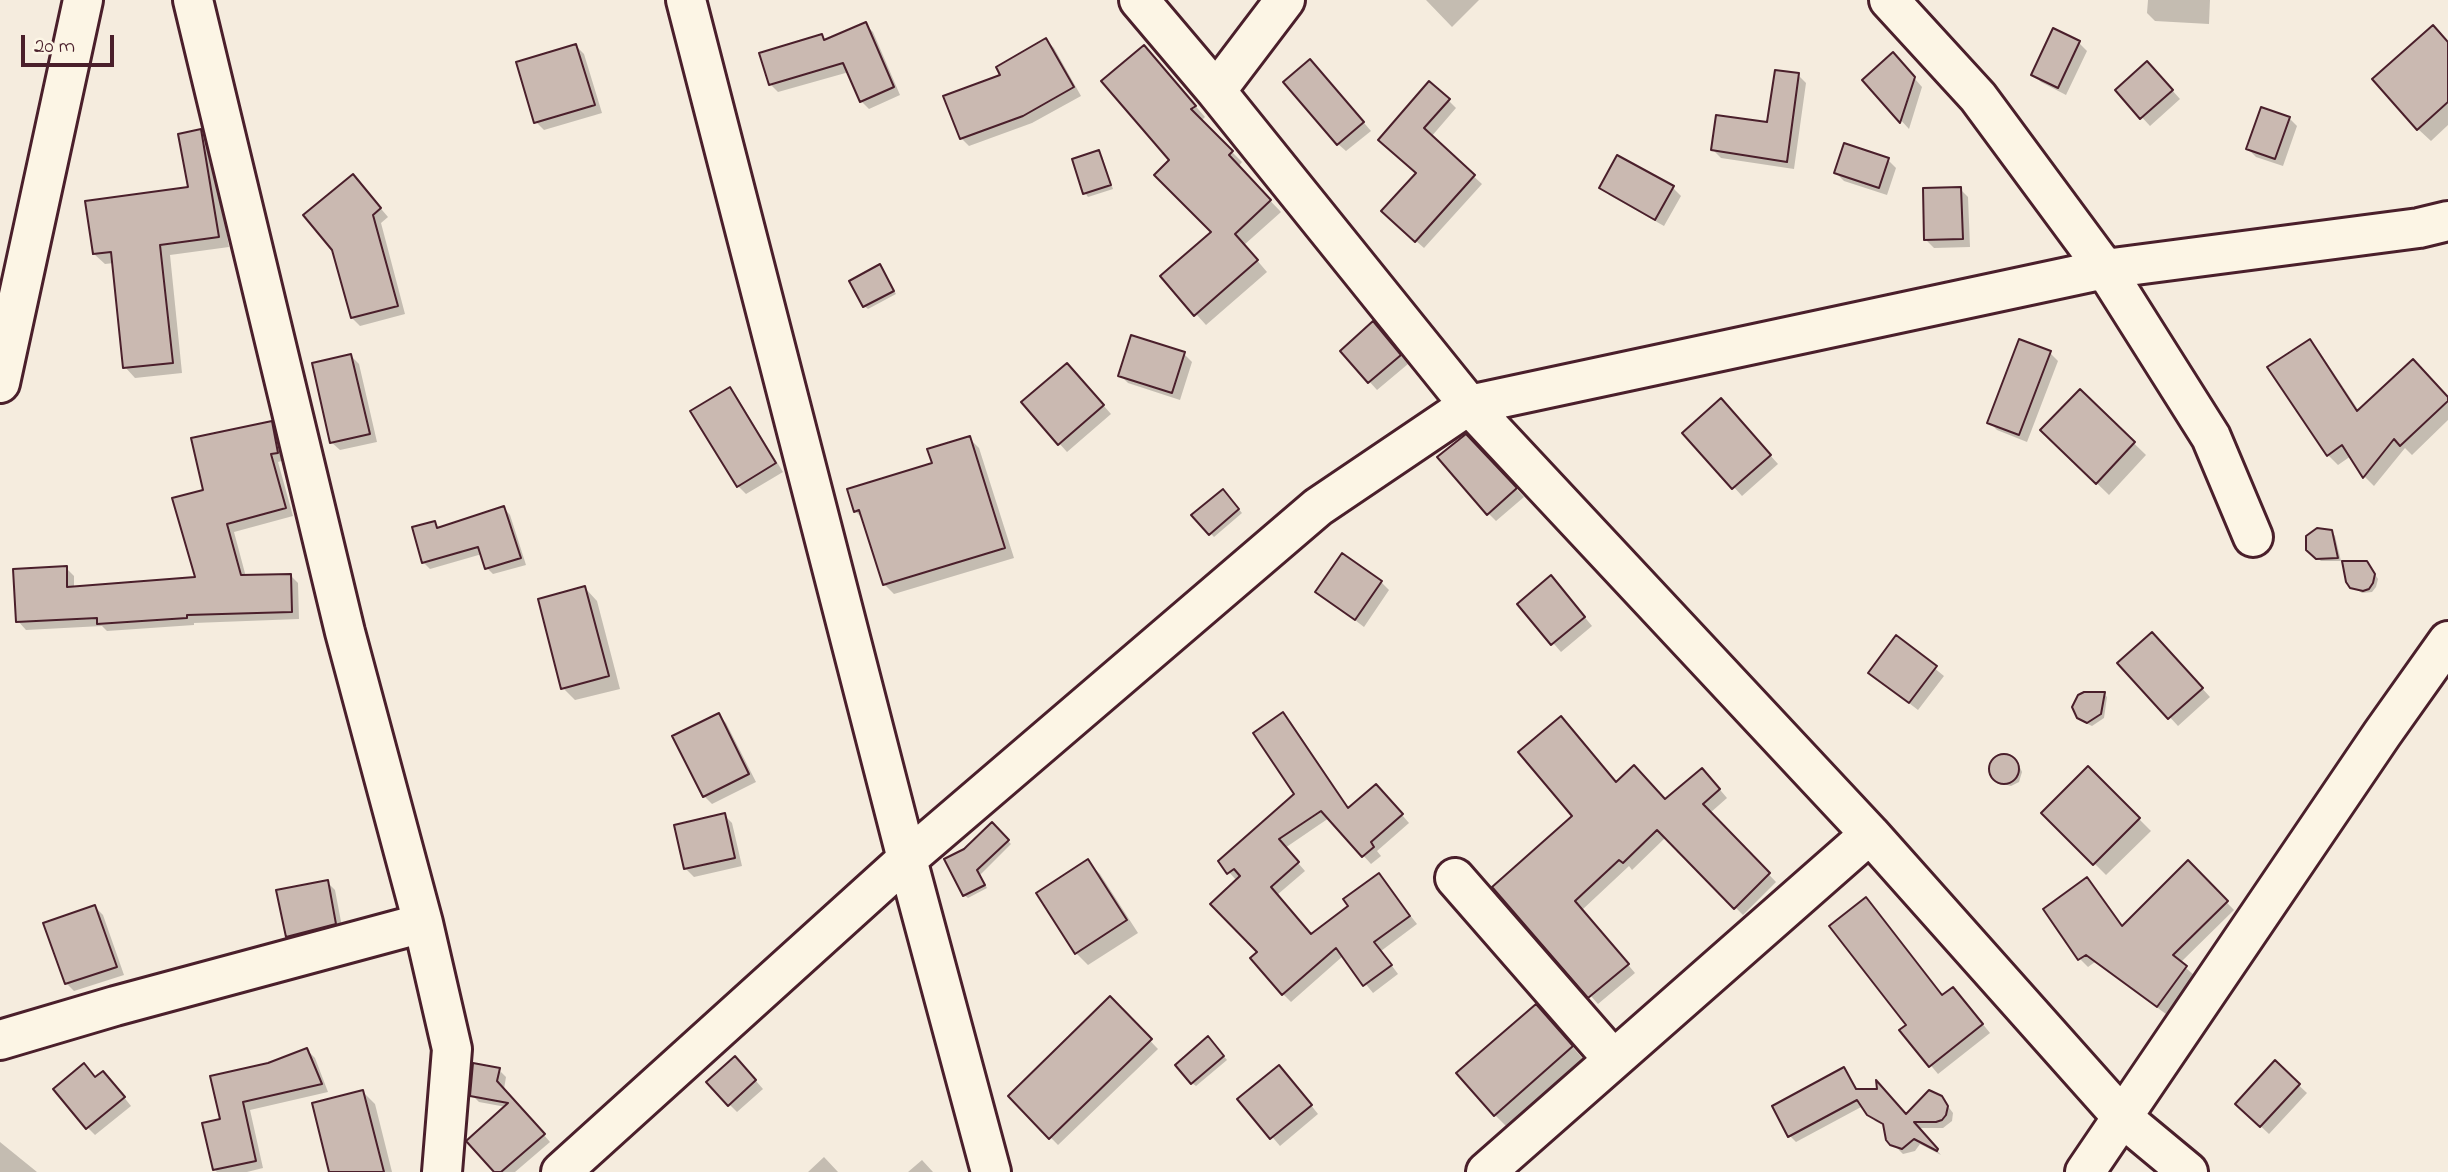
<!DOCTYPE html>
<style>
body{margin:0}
#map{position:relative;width:2448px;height:1172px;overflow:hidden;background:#f5ecde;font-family:"Indie Flower",sans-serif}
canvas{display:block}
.scale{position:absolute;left:21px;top:35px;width:93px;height:32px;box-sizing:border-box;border:4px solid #4a1f2b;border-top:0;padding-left:9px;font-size:21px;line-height:24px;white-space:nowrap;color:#4a1f2b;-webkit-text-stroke:5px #fcf5e5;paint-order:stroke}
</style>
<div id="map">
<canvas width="2448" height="1172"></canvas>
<div class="scale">20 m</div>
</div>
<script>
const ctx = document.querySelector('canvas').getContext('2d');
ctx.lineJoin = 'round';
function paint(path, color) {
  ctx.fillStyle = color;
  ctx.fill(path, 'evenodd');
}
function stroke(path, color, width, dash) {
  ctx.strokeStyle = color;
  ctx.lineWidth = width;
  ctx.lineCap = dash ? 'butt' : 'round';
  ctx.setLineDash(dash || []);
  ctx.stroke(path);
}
const shadow = new Path2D(`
 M1426 0H1479L1452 27Z
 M2148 0H2210L2209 24 2155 21 2147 13Z
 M865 24 873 32 900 95 869 109 861 101 849 72 778 92 770 84 821 36 826 41Z
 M2054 30 2079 43 2087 51 2066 95 2041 82 2033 74Z
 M1046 40 1054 48 1081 96 1032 123 969 146 961 138Z
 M2448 43V125L2431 141 2418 129Z
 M576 46 584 54 602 113 544 130 536 122Z
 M1154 58 1205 117 1201 121 1242 162 1238 167 1281 212 1244 245 1267 272 1206 325 1196 314 1214 232 1172 161Z
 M1901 63 1922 87 1909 129 1864 80Z
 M1318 69 1371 131 1346 151 1338 144Z
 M2155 71 2180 99 2150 126 2117 90Z
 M1798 75 1806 83 1794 169 1721 158 1713 150 1769 124Z
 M1448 100 1456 108 1431 137 1482 184 1424 248 1391 219 1417 174 1388 148Z
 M2289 118 2297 126 2283 166 2256 157 2248 149Z
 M201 131 211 142 229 247 170 255 182 373 135 378 125 367 114 263 105 264 94 254 190 189Z
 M1099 152 1102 156 1113 189 1088 197 1085 193Z
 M1888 160 1896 168 1887 195 1844 181 1836 173Z
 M360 184 388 217 381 223 405 314 360 326 352 318Z
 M1601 187 1673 188 1681 196 1664 226 1609 195Z
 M1960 189 1968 197 1970 247 1934 248 1926 240Z
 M883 270 896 294 868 309 864 306Z
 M1381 331 1408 364 1377 390 1342 351Z
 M2309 341 2319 351 2359 411 2448 399V420L2412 455 2405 448 2374 486 2364 476 2351 456 2338 465 2328 455Z
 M2050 353 2058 361 2027 442 1997 430 1989 422Z
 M1184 354 1192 362 1180 400 1128 383 1120 375Z
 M351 356 359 364 377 442 340 450 331 442Z
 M1075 373 1111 414 1067 452 1023 403Z
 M729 389 737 397 783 472 746 494 738 486Z
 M2080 391 2146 455 2109 495 2042 430Z
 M1729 409 1778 464 1742 496 1685 433Z
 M271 423 279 431 285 460 278 462 293 516 234 532 246 577 290 575 298 583 299 619 194 623V625L107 631 102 626 26 630 18 621 66 568 74 576V588L197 579 205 491Z
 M1466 436 1524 497 1496 521 1488 513Z
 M969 438 979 448 1014 558 894 594 884 584 864 520 855 511 934 464Z
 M1226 494 1242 513 1214 537 1194 515Z
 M504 508 510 515 526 565 493 574 487 568 482 554 430 569 423 562 434 523 440 528Z
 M2332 532 2335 536 2341 561H2321L2308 549Z
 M2370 567 2378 579 2376 587 2372 592 2362 593 2347 582Z
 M1381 582 1389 590 1364 627 1318 592Z
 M1559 586 1592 626 1561 652 1519 604Z
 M585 588 597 601 620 689 575 700 563 688Z
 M1897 638 1944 676 1918 710 1879 680Z
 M2160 642 2210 697 2178 726 2120 663Z
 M2104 694 2107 697 2104 718 2092 726 2083 722 2079 717Z
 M718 715 726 723 756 782 712 804 704 796Z
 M1283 715 1291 722 1349 809 1384 794 1409 823 1377 851 1381 856 1371 864 1329 818 1285 848 1305 871 1277 895 1311 936 1351 907 1379 876 1417 924 1381 951 1398 974 1373 993 1343 956 1291 1002 1283 994 1259 952 1237 881 1229 872 1296 794Z
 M2001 756 2014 759 2018 763 2022 772 2019 782 2011 786 2000 783 1995 779 1990 768 1992 763Z
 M2088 768 2151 831 2106 875 2044 813Z
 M1710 778 1727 798 1710 813 1776 882 1743 915 1666 837 1632 870 1629 866 1582 910 1635 973 1598 1004 1495 887 1617 784 1666 801Z
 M724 815 732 823 742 866 694 877 685 868Z
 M992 825 1011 844 980 875 987 888 968 898 964 895 965 851Z
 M1088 862 1100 874 1138 933 1088 965 1076 953Z
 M2188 863 2234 910 2180 963 2194 975 2166 1014 2095 962 2088 967 2080 959 2087 880 2123 927Z
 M327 882 335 890 343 932 296 944 287 936Z
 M95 907 103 915 124 975 74 991 66 983Z
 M1943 997H1961L1990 1033 1938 1074 1902 1031Z
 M1110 999 1158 1049 1058 1145 1010 1096Z
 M1548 1018 1583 1059 1507 1127 1495 1115Z
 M1212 1042 1227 1060 1196 1086 1192 1083Z
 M307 1050 315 1058 328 1092 250 1110 263 1168 247 1172H217L214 1169 222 1121 269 1065Z
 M2275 1063 2307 1093 2269 1134 2237 1104Z
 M84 1066 96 1078 111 1081 131 1106 95 1135 87 1127Z
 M743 1066 763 1089 737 1112 729 1104Z
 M1844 1069 1859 1091 1907 1116 1941 1097 1953 1113 1952 1121 1943 1128H1917L1941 1155 1920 1144 1915 1151 1903 1154 1894 1145 1885 1126 1875 1121 1863 1106 1796 1142 1790 1136 1774 1107Z
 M499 1070 506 1077 504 1089 550 1142 515 1172H496L506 1107 479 1102 472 1095Z
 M1287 1075 1318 1114 1280 1146 1240 1099Z
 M363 1092 375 1104 392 1172H331Z
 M0 1142 37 1172H0Z
 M824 1157 838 1172H808Z
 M922 1160 933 1172H908Z`);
const building = new Path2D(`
 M866 22 894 87 860 102 843 63 769 85 759 53 822 34 824 40Z
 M2433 25 2448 42V102L2417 130 2372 79Z
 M2053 28 2080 41 2058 88 2031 75Z
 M1046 38 1074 87 1023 116 960 139 943 96 1000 75 996 67Z
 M576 44 595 105 534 123 516 62Z
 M1144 45 1196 106 1191 109 1233 151 1229 155 1271 200 1235 234 1258 260 1194 316 1160 276 1211 232 1154 175 1169 160 1101 81Z
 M1893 52 1915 77 1900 123 1862 80Z
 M1310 59 1364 122 1337 145 1283 82Z
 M2147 61 2173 90 2140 119 2115 90Z
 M1775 70 1799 73 1787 162 1711 150 1716 115 1767 122Z
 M1429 81 1450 99 1424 128 1475 175 1415 242 1381 211 1416 173 1378 140Z
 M2261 107 2290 117 2275 159 2246 149Z
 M201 129 219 237 160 245 173 363 123 368 111 252 93 254 85 201 188 187 178 134Z
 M1844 143 1889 158 1879 188 1834 173Z
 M1099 150 1111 185 1083 194 1072 159Z
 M1617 155 1674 186 1655 220 1599 188Z
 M353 174 381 208 373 215 398 306 351 318 332 250 303 215Z
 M1961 187 1963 239 1924 240 1923 188Z
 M880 264 894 291 863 307 849 281Z
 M1373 321 1401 355 1368 383 1340 351Z
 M1131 335 1185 352 1172 393 1118 376Z
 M2019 339 2051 351 2019 435 1987 423Z
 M2310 339 2357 411 2413 359 2448 397V401L2400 446 2394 439 2363 478 2342 445 2327 456 2267 367Z
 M351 354 370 434 330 443 312 363Z
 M1067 363 1104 405 1058 445 1021 402Z
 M730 387 776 463 737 487 690 411Z
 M2080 389 2135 442 2096 484 2040 430Z
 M1721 398 1771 455 1732 489 1682 433Z
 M272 421 278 453 271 454 286 508 227 524 241 575 291 574 292 612 187 615V618L97 624V618L16 622 13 569 67 566V587L195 577 172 498 203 490 191 438Z
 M1466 434 1517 488 1487 515 1437 457Z
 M970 436 1005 548 883 585 859 510 854 512 847 489 932 463 927 449Z
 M1223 489 1239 509 1209 535 1191 515Z
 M504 506 521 558 485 569 478 547 422 563 412 527 435 521 437 528Z
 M2317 528 2332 530 2338 558 2316 559 2306 550V536Z
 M1342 553 1382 581 1355 620 1315 592Z
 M2342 561H2367L2375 574 2373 583 2369 589 2363 591 2350 588 2346 582Z
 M1551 575 1585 617 1551 645 1517 604Z
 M585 586 609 676 561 689 538 599Z
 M2152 632 2203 688 2168 719 2117 663Z
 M1896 635 1937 666 1909 703 1868 673Z
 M2084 692H2105L2101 714 2087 723 2077 718 2072 707 2078 695Z
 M1283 712 1348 808 1376 784 1403 814 1371 842 1374 847 1362 857 1321 811 1279 839 1299 862 1271 887 1311 934 1348 906 1343 899 1379 873 1410 916 1374 942 1392 965 1363 986 1336 948 1282 995 1250 958 1257 952 1210 904 1240 876 1234 869 1227 874 1218 861 1294 794 1253 733Z
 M719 713 749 774 703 797 672 736Z
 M1561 716 1616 782 1634 765 1665 799 1702 768 1720 789 1703 804 1770 873 1734 909 1657 830 1623 863 1619 860 1575 901 1629 964 1588 998 1492 887 1572 816 1518 752Z
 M1989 769a15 15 0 1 1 30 0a15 15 0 1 1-30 0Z
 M2088 766 2140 818 2093 865 2041 813Z
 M725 813 735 858 684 869 674 825Z
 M992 822 1009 840 977 870 985 885 963 896 944 859 964 849Z
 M1088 859 1127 920 1075 954 1036 893Z
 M2188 860 2228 901 2173 955 2187 966 2157 1007 2086 955 2078 960 2043 909 2087 877 2122 926Z
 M328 880 336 924 286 937 276 890Z
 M1866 897 1942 995 1953 987 1983 1024 1929 1067 1899 1030 1906 1025 1829 926Z
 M95 905 117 967 65 984 43 923Z
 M1110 996 1152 1039 1049 1139 1008 1096Z
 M1536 1004 1573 1046 1494 1116 1456 1073Z
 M1208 1036 1224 1056 1191 1084 1175 1065Z
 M307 1048 322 1084 243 1102 256 1161 213 1170 202 1123 220 1119 210 1076 268 1063Z
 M735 1056 756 1080 728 1106 706 1082Z
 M2275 1060 2300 1084 2260 1127 2235 1104Z
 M84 1063 95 1077 103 1071 125 1097 86 1129 53 1089Z
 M473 1063 500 1068 497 1081 545 1134 501 1172H494L466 1141 508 1103 470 1096Z
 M1279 1065 1312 1105 1270 1139 1237 1099Z
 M1844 1067 1856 1089H1877L1876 1080 1906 1114 1929 1090 1942 1096 1948 1106 1946 1115 1942 1120 1936 1122H1914L1938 1149 1937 1151 1914 1139 1902 1149 1890 1145 1886 1140 1883 1124 1867 1115 1857 1100 1788 1137 1772 1106Z
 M363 1090 384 1172H329L312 1103Z`);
const minor = new Path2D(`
 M193 0 345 632 423 923 452 1049 442 1172
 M686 0 907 859 991 1172
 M1139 0 1216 91 1469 405 1870 834 2123 1118 2188 1172
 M1889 0 1978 97 2105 269 2211 437 2253 537
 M1216 91 1285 0
 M0 383 83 0
 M1455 878 1613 1059
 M0 1040 115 1006 423 923
 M561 1172 907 859 1318 507 1469 405 2105 269 2419 228 2448 221
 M1486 1172 1870 834
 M2085 1172 2382 734 2448 641`);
paint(shadow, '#0003');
paint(building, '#cab9b1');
stroke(building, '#4a1f2b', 2);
stroke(minor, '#4a1f2b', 44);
stroke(minor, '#fcf5e5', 38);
</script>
